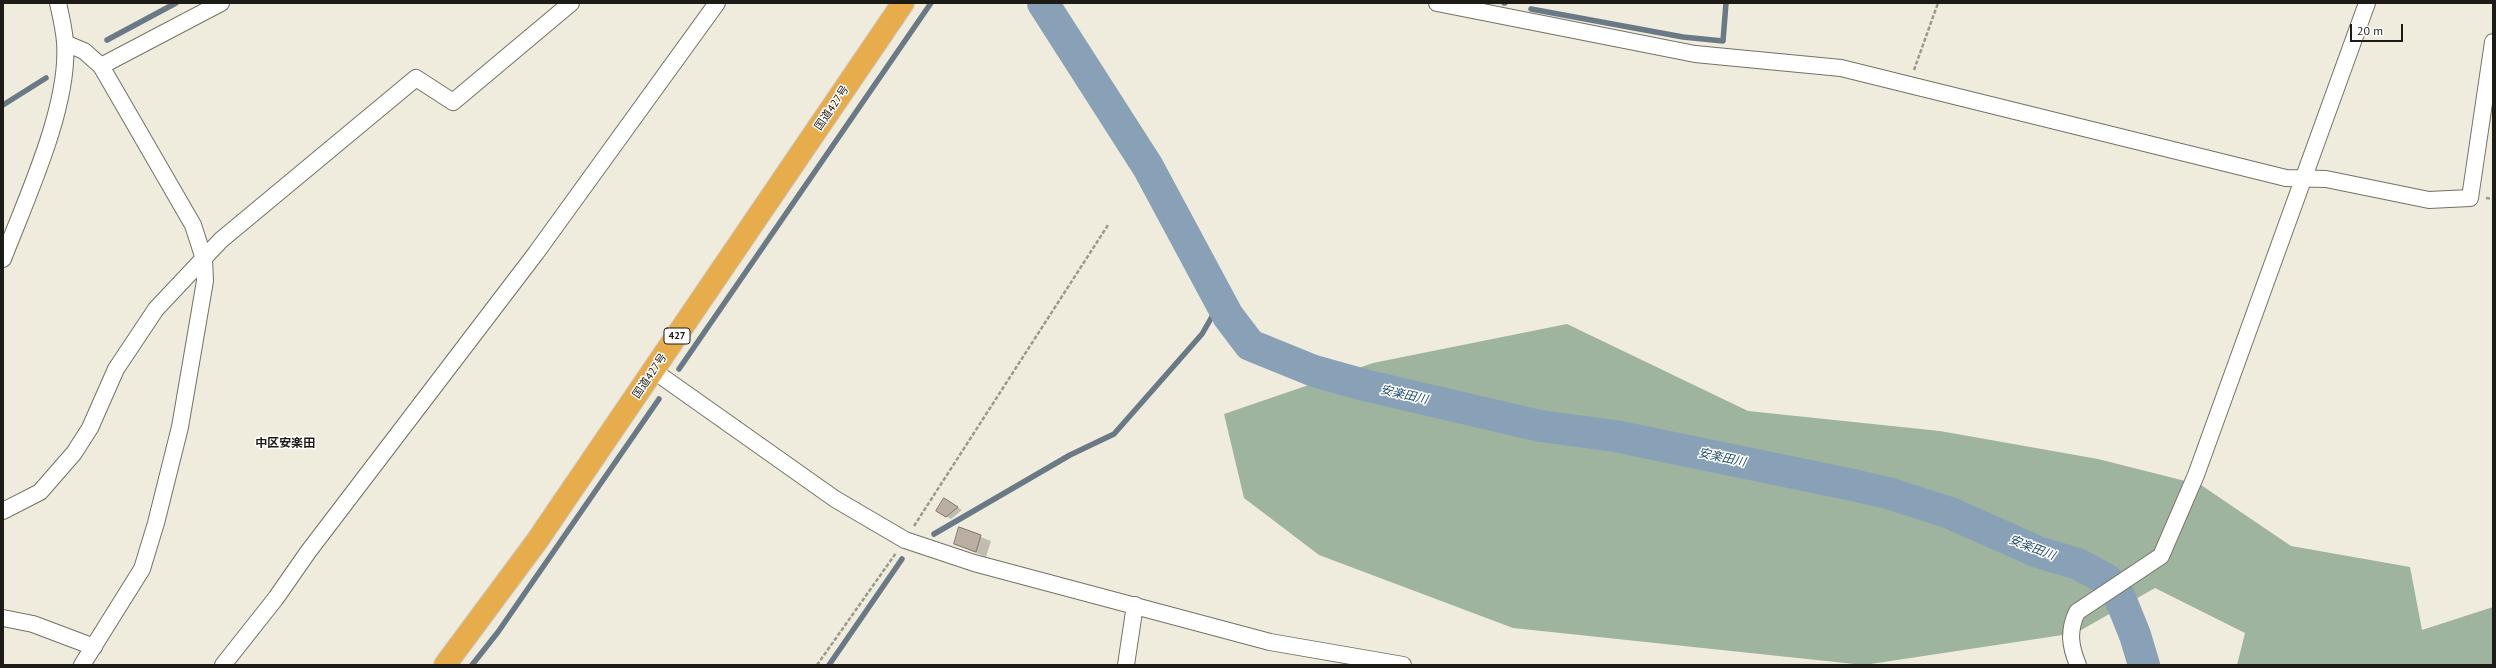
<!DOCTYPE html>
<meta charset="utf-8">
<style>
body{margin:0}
#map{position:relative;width:2496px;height:668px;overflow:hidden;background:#efecdd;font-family:"PT Sans",sans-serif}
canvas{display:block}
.frame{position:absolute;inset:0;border:4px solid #1d1b16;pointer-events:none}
.scale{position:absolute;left:2350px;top:24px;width:53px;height:18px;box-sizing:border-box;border:2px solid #1d1b16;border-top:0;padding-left:5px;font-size:12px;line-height:14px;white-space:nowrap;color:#1d1b16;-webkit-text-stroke:3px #fff;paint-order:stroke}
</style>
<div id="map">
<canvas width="2496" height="668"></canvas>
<div class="frame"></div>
<div class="scale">20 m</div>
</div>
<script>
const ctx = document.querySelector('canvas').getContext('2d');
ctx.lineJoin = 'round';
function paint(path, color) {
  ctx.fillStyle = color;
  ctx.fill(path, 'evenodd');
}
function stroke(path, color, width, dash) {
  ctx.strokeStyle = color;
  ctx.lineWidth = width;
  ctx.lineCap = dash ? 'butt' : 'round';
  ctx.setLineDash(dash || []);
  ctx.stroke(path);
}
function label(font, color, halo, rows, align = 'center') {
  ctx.font = font + ' "PT Sans","Noto Sans JP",sans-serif';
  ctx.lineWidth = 3;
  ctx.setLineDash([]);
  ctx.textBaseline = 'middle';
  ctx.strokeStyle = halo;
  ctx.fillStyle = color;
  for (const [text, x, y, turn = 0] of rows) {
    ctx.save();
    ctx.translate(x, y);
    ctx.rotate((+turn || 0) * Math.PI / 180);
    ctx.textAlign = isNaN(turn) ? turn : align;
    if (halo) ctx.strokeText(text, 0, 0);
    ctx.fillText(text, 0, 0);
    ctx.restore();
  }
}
const forest = new Path2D(`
 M1567 324 1748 411 1940 431 2098 459 2201 485 2291 546 2410 567 2422 630 2493 607V665H2237L2245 633 2155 588 2076 633 1864 665 1513 628 1319 555 1244 498 1224 414 1373 363Z`);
const shadow = new Path2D(`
 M945 499 962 510 951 519 938 511Z
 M960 529 991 541 986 557 955 544Z`);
const stream = new Path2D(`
 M1504 3H1505
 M1531 9 1683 37 1723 41 1726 3
 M107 40 176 3
 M3 105 46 78
 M679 369 931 3
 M934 534 1070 455 1114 434 1202 334 1221 301
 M472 665 498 632 659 399
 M829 665 902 559`);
const river = new Path2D(`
 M1043 3 1148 167 1228 316 1250 345 1314 371 1364 385 1540 426 1615 436 1848 484 1888 493 1950 513 2038 552 2078 564 2106 579 2118 593 2135 635 2144 665`);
const building = new Path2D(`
 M944 498 958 507 946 517 936 511Z
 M959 527 981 535 976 552 954 544Z`);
const path = new Path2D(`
 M1914 70 1938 3
 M2486 198 2493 199
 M914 526 1108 225
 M817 665 896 553`);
const street = new Path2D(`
 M1437 3 1695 54 1841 68 2286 178 2326 179 2429 200 2470 198 2493 42
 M65 43 84 51 101 66 193 225 204 259 205 281 180 427 156 523 142 569 82 665
 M101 66 221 3
 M3 259C26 199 70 106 65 42 64 29 61 16 58 3
 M654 371 835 499 905 540 974 563 1270 642 1403 665
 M3 511 40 492 74 453 90 428 116 369 156 309 221 240 416 78 453 102 571 3
 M3 618 33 624 94 647
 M223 665 276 598 308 552 536 253 717 3
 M1126 665 1135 605
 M2078 665C2070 646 2068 631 2077 612L2161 556 2196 475 2367 3`);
const highway = new Path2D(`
 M445 665 537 541 903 3`);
const shields = [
 [677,336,26]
];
const shieldNames = [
 ["427",677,336]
];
const streetNames = [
 ["国道427号",832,108,-56],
 ["国道427号",650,376,-56]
];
const waterNames = [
 ["安楽田川",1404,395,13],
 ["安楽田川",1722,458,12],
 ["安楽田川",2032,548,21]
];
const neighbourhoodNames = [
 ["中区安楽田",285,444]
];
paint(forest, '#9eb49e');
paint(shadow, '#0003');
stroke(stream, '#697986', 5.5);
stroke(river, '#89a1b6', 32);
paint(building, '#bbafa4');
stroke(building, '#7e7368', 1);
stroke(street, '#747264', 18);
stroke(highway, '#cdcdcc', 24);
stroke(path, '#9b988d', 2.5, [4, 2]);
stroke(street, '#fff', 16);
stroke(highway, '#e7ad4d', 22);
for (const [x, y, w] of shields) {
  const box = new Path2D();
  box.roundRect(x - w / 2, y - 8, w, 16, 3);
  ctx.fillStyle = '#fff';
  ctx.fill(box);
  stroke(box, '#1d1b16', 1);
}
label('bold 10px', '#1d1b16', null, shieldNames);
label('11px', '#1d1b16', '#fff', streetNames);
label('italic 12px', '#224c6b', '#fff', waterNames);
label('bold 12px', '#1d1b16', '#fff', neighbourhoodNames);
</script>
